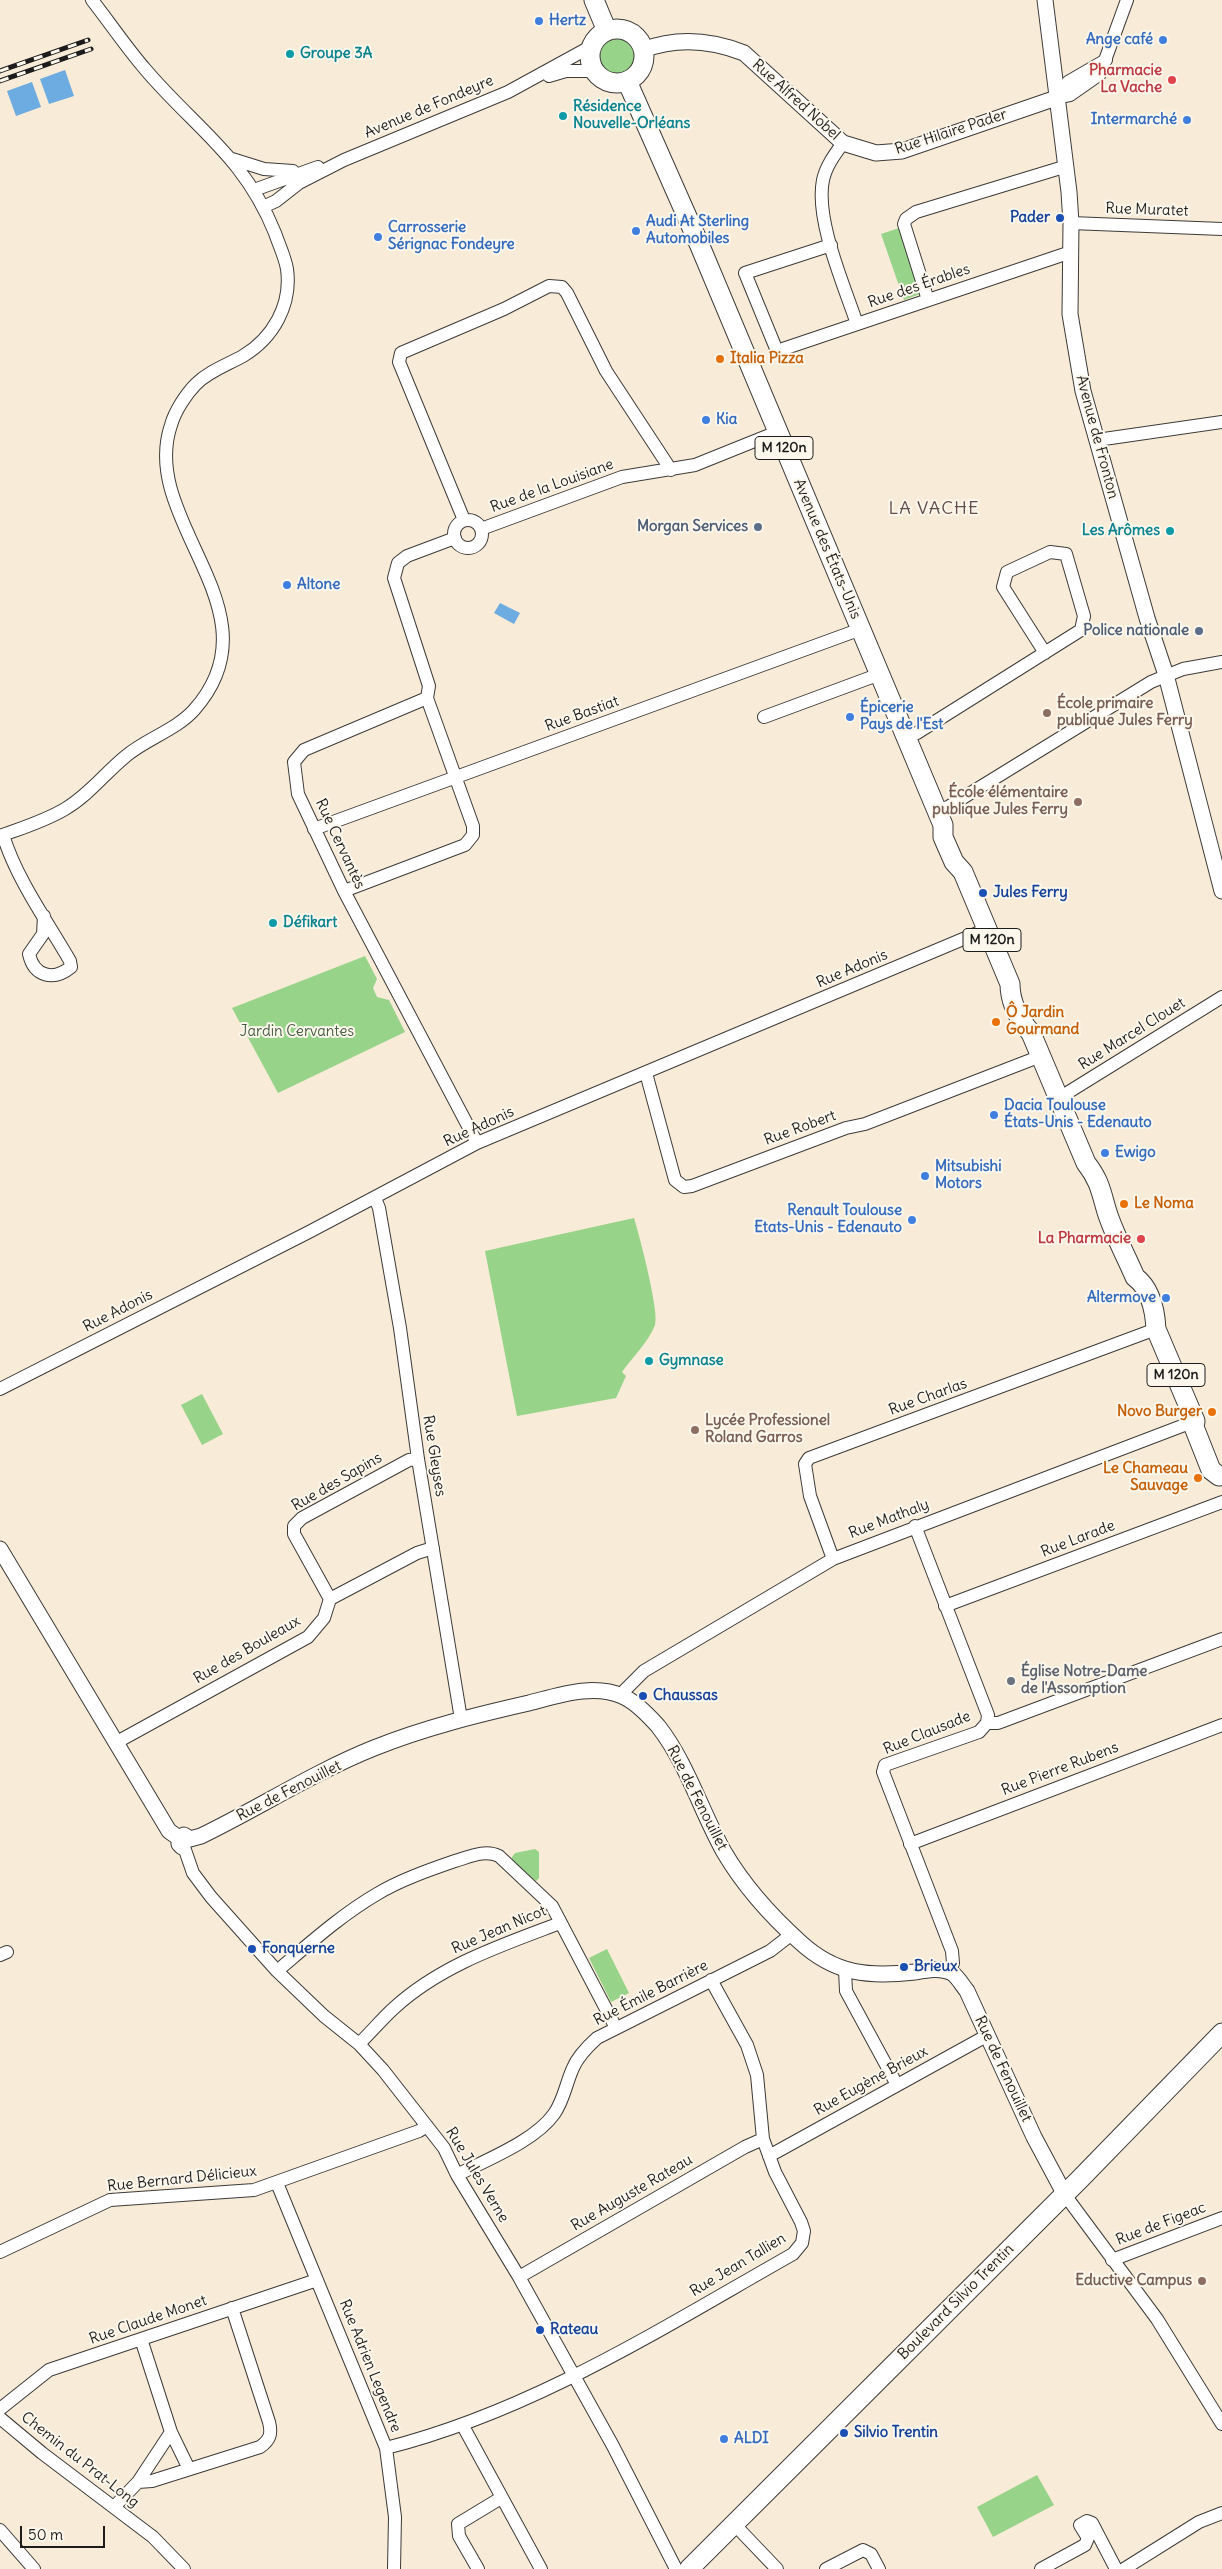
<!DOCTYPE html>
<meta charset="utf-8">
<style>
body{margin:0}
#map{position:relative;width:1222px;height:2569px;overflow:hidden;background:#f8ebd8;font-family:Delius,sans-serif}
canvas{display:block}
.scale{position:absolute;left:20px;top:2526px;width:85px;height:22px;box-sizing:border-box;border:2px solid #1c1c1c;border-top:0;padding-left:6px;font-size:15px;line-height:18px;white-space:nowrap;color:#1c1c1c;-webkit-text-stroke:4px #fbf7ec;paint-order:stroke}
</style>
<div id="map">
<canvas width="1222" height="2569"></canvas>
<div class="scale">50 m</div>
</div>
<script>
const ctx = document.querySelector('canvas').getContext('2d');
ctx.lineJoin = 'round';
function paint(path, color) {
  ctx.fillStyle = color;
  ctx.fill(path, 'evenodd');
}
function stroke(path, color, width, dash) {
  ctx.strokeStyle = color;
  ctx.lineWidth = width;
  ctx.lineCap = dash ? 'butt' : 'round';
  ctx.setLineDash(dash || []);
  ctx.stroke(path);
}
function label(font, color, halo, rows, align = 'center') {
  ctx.font = font + ' Delius,sans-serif';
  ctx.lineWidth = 4;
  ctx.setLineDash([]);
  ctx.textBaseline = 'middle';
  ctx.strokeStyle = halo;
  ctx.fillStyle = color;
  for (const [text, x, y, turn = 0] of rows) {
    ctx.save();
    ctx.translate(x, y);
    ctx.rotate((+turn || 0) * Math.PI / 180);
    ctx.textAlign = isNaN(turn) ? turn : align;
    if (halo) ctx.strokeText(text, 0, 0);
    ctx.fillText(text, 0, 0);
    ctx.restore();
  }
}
const green = new Path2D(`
 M599 57a18 18 0 1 1 36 0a18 18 0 1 1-36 0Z
 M899 228 920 294 904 300 881 234Z
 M365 956 377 979 373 988 377 997 389 1000 405 1032 278 1093 232 1008Z
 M634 1218C639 1234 660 1313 655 1325 649 1341 632 1358 622 1372L626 1376 616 1398 517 1416 485 1251Z
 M202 1394 223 1434 202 1445 181 1405Z
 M535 1849 539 1852V1878L536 1881 512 1861V1857L515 1853Z
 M607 1949 629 1993 611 2002 589 1958Z
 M1037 2475 1054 2505 993 2537 977 2507Z`);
const water = new Path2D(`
 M65 70 74 96 49 104 40 79Z
 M32 82 41 107 16 116 7 91Z
 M500 603 520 613 514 624 494 613Z`);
const minor = new Path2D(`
 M549 76 566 71H593
 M1059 97 1070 95 1100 74 1127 0
 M1059 97 1068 82 1106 60
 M843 143C835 154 826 166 823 180 815 220 844 285 857 324
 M232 159 264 169 293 171
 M254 190 318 167
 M263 207 276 201 299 183 344 160 508 92 592 46
 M1071 223 1222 229
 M831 245 745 273 777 351 1071 252
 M928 300 904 224 906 219 916 212 1067 166
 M1097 440 1222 422
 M464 520 399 362 401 353 504 309 549 286 562 287 567 293 606 371 671 470
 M454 534a14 14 0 1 1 28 0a14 14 0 1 1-28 0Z
 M481 529 622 477 695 465 777 432
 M427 698 429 686 394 578 398 563 407 556 455 538
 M764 717 880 674
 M907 737 917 733 1081 630 1084 616 1066 554 1050 552 1007 572 1003 587 1045 653
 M937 811 948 807 1151 682 1183 669 1222 662
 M314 829 861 629
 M3 835C17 880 47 921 70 961L71 967C54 981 34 977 29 954L43 934 44 916
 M0 836C22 828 45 821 65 809 89 795 105 773 126 756 146 739 176 730 194 710 282 611 138 522 171 425 175 411 186 394 196 384 209 371 227 365 243 356 273 338 292 305 287 269 285 257 279 245 275 233 244 156 195 128 145 69 126 47 110 23 92 0
 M344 891 465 845 473 835V826L427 698 304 750 294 762 298 794 344 891 477 1143
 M646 1073 675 1180 684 1187 692 1186 846 1128 865 1124 1041 1056
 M1059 1098 1222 997
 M375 1198 379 1208 400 1328 418 1459 461 1719
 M0 1389 309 1232 477 1143 987 929
 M915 1526 988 1715 987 1723 979 1732 885 1765 883 1772 952 1951 953 1963 950 1972
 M833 1559 810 1496 805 1464 809 1458 1156 1329
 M330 1599 294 1534V1526L302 1518 409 1460 418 1459
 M945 1606 1222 1502
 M620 1695 644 1671 833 1559 1195 1421
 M987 1723H998L1222 1639
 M117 1742 308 1637 324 1618 330 1599 417 1553 433 1548
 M910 1844 1222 1725
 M184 1847 193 1873 211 1897 277 1971 324 2016 359 2044 383 2070 444 2148 457 2175 519 2277 613 2446 676 2569
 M0 1955 7 1952
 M845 1970 846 1991 897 2085
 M277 1971C309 1944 341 1915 377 1894 400 1880 429 1870 455 1861 469 1857 485 1849 499 1856L552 1906 616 2028
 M359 2044C371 2032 382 2019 394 2008 441 1965 502 1945 560 1923
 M769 2156 988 2035
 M457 2175C486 2160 535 2141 554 2114 564 2100 566 2083 573 2068 578 2056 587 2047 597 2038L770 1951 792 1934
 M277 2183 386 2448 395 2517 394 2569
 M1065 2195 1157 2319 1222 2424
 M0 2252 110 2200 254 2190 419 2131 427 2126
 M1112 2260 1222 2218
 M519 2277 745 2147 763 2139
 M141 2339 171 2432 189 2469
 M0 2409 49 2370 317 2280
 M0 2418 42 2453 153 2537 184 2569
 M463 2426 541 2569
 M386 2448C533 2411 662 2328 793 2254L802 2243 804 2231 801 2222 775 2172 763 2139 757 2075 747 2045 711 1980
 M138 2482 152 2481 260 2447C270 2440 272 2434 269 2422L232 2308
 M114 2507 138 2482 171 2432
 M734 2524 777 2569
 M0 2530 34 2569
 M478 2569 459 2536 458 2524 501 2498
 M826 2569 863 2550 871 2554 879 2569
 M1041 2569 1085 2545 1088 2538 1080 2525 1087 2521 1092 2523 1116 2569
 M1124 2569 1199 2522 1222 2513`);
const tertiary = new Path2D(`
 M1045 0 1069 192 1071 223 1070 314 1083 391 1147 618 1166 675 1222 891
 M643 50C677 37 711 40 744 53L843 143 876 153 902 151 1059 97
 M0 1549 169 1831 179 1838V1844L182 1847
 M179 1838 184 1835 190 1839 201 1836C259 1808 314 1772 374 1748 424 1728 476 1715 529 1703 557 1696 593 1683 622 1696 635 1701 649 1716 658 1726 687 1763 701 1811 724 1852 744 1886 771 1916 800 1942 836 1975 869 1977 915 1972 926 1970 941 1967 952 1973 958 1977 962 1985 967 1991L1034 2137 1065 2195`);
const primary = new Path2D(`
 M594 0 607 31
 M590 56a27 27 0 1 1 54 0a27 27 0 1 1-54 0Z
 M627 81 700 246 943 825V837L954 862 963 872 1010 984C1010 1003 1018 1018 1031 1033L1086 1163C1100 1181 1101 1192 1107 1212 1114 1234 1126 1256 1135 1277 1151 1289 1155 1310 1156 1329L1195 1421 1194 1427 1211 1470 1219 1476
 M689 2569 1080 2179 1222 2033`);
const rail = new Path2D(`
 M0 71 88 40
 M0 81 91 49`);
const markers = [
 [539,21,5,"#3f7fe0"],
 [1163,40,5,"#3f7fe0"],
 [290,54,5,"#0f9aa8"],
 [1172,80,5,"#e0444e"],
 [563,116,5,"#0f9aa8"],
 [1187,120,5,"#3f7fe0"],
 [1060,218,5,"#1a4fb4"],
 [636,231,5,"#3f7fe0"],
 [378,237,5,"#3f7fe0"],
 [720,359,5,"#e8710a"],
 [706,420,5,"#3f7fe0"],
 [758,527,5,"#5c6f8a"],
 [1170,531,5,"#0f9aa8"],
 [287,585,5,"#3f7fe0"],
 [1199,631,5,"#5c6f8a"],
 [1047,713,5,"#8d6e63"],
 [850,717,5,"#3f7fe0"],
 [1078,802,5,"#8d6e63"],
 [983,893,5,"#1a4fb4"],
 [273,923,5,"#0f9aa8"],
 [996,1022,5,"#e8710a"],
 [994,1115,5,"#3f7fe0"],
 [1105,1153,5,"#3f7fe0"],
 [925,1176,5,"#3f7fe0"],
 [1124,1204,5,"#e8710a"],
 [912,1220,5,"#3f7fe0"],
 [1141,1239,5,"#e0444e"],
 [1166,1298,5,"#3f7fe0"],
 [649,1361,5,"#0f9aa8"],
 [1212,1412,5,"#e8710a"],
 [695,1430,5,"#8d6e63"],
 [1198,1478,5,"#e8710a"],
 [1011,1681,5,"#6b7280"],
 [643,1696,5,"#1a4fb4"],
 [252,1949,5,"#1a4fb4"],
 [904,1967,5,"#1a4fb4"],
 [1202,2281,5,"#8d6e63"],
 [540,2330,5,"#1a4fb4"],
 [844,2433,5,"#1a4fb4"],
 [724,2439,5,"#3f7fe0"]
];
const shields = [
 [784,448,58],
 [992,940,58],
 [1176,1375,58]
];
const shieldNames = [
 ["M 120n",784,448],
 ["M 120n",992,940],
 ["M 120n",1176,1375]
];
const shopNames = [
 ["Hertz",549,21],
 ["Ange café",1153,40,"right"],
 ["Intermarché",1177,120,"right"],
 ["Audi At Sterling",646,222],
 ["Automobiles",646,239],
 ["Carrosserie",388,228],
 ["Sérignac Fondeyre",388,245],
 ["Kia",716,420],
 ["Altone",297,585],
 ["Épicerie",860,708],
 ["Pays de l'Est",860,725],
 ["Dacia Toulouse",1004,1106],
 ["États-Unis - Edenauto",1004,1123],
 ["Ewigo",1115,1153],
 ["Mitsubishi",935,1167],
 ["Motors",935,1184],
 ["Renault Toulouse",902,1211,"right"],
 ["Etats-Unis - Edenauto",902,1228,"right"],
 ["Altermove",1156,1298,"right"],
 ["ALDI",734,2439]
];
const cultureNames = [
 ["Groupe 3A",300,54],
 ["Résidence",573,107],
 ["Nouvelle-Orléans",573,124],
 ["Les Arômes",1160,531,"right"],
 ["Défikart",283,923],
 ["Gymnase",659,1361]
];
const healthNames = [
 ["Pharmacie",1162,71],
 ["La Vache",1162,88],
 ["La Pharmacie",1131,1239]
];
const streetNames = [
 ["Rue Alfred Nobel",796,100,42],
 ["Avenue de Fondeyre",429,107,-23],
 ["Rue Hilaire Pader",951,132,-18],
 ["Rue Muratet",1147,210,2],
 ["Rue des Érables",919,286,-19],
 ["Avenue de Fronton",1097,437,75],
 ["Rue de la Louisiane",552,486,-20],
 ["Avenue des États-Unis",827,549,67],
 ["Rue Bastiat",582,714,-20],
 ["Rue Cervantès",340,844,65],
 ["Rue Adonis",852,969,-23],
 ["Rue Marcel Clouet",1132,1034,-32],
 ["Rue Adonis",479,1127,-25],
 ["Rue Robert",800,1128,-20],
 ["Rue Adonis",118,1311,-27],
 ["Rue Charlas",928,1397,-20],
 ["Rue Gleyses",434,1456,81],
 ["Rue des Sapins",337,1482,-30],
 ["Rue Mathaly",889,1519,-21],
 ["Rue Larade",1078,1539,-21],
 ["Rue des Bouleaux",247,1650,-30],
 ["Rue Clausade",927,1733,-22],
 ["Rue Pierre Rubens",1060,1769,-21],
 ["Rue de Fenouillet",289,1791,-27],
 ["Rue de Fenouillet",697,1798,63],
 ["Rue Jean Nicot",499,1930,-23],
 ["Rue Émile Barrière",651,1993,-27],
 ["Rue de Fenouillet",1003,2069,65],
 ["Rue Eugène Brieux",871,2081,-29],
 ["Rue Jules Verne",477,2175,59],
 ["Rue Bernard Délicieux",182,2179,-6],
 ["Rue Auguste Rateau",632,2193,-30],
 ["Rue de Figeac",1161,2224,-21],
 ["Rue Jean Tallien",738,2265,-31],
 ["Boulevard Silvio Trentin",956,2302,-45],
 ["Rue Claude Monet",148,2320,-19],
 ["Rue Adrien Legendre",370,2366,68],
 ["Chemin du Prat-Long",80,2460,38]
];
const transitNames = [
 ["Pader",1050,218,"right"],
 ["Jules Ferry",993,893],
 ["Chaussas",653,1696],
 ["Fonquerne",262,1949],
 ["Brieux",914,1967],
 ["Rateau",550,2330],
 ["Silvio Trentin",854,2433]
];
const foodNames = [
 ["Italia Pizza",730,359],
 ["Ô Jardin",1006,1013],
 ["Gourmand",1006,1030],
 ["Le Noma",1134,1204],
 ["Novo Burger",1202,1412,"right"],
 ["Le Chameau",1188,1469,"right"],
 ["Sauvage",1188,1486,"right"]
];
const serviceNames = [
 ["Morgan Services",748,527],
 ["Police nationale",1189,631]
];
const educationNames = [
 ["École primaire",1057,704],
 ["publique Jules Ferry",1057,721],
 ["École élémentaire",1068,793,"right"],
 ["publique Jules Ferry",1068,810,"right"],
 ["Lycée Professionel",705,1421],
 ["Roland Garros",705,1438],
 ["Eductive Campus",1192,2281,"right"]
];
const parkNames = [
 ["Jardin Cervantes",297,1032]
];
const worshipNames = [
 ["Église Notre-Dame",1021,1672],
 ["de l'Assomption",1021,1689]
];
const quarterNames = [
 ["LA VACHE",934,509]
];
paint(green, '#97d489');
paint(water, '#6dace0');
stroke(minor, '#3d3b38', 14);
stroke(tertiary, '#3d3b38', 17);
stroke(primary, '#3d3b38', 21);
stroke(minor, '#fff', 12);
stroke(tertiary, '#fff', 15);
stroke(primary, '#fff', 19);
stroke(rail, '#1c1c1c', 5);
stroke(rail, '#fbf7ec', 3, [9]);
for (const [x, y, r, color] of markers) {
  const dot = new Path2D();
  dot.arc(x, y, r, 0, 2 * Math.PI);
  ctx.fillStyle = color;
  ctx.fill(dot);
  stroke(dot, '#fbf7ec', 2);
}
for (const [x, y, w] of shields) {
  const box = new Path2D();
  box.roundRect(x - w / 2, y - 11.5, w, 23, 4);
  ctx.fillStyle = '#fbf7ec';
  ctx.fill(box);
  stroke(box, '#1c1c1c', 1);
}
label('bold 14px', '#1c1c1c', null, shieldNames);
label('bold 15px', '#366cbe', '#fbf7ec', shopNames, 'left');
label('bold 15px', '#0d838f', '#fbf7ec', cultureNames, 'left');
label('bold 15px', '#be3a42', '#fbf7ec', healthNames, 'right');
label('15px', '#1c1c1c', '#fbf7ec', streetNames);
label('bold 15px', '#164399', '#fbf7ec', transitNames, 'left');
label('bold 15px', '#c56008', '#fbf7ec', foodNames, 'left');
label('bold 15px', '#4e5e75', '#fbf7ec', serviceNames, 'right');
label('bold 15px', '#785e54', '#fbf7ec', educationNames, 'left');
label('15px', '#475c42', '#fbf7ec', parkNames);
label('bold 15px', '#5b616d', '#fbf7ec', worshipNames, 'left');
ctx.letterSpacing = '1px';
label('18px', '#644d4c', '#fbf7ec', quarterNames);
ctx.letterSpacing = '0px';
</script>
